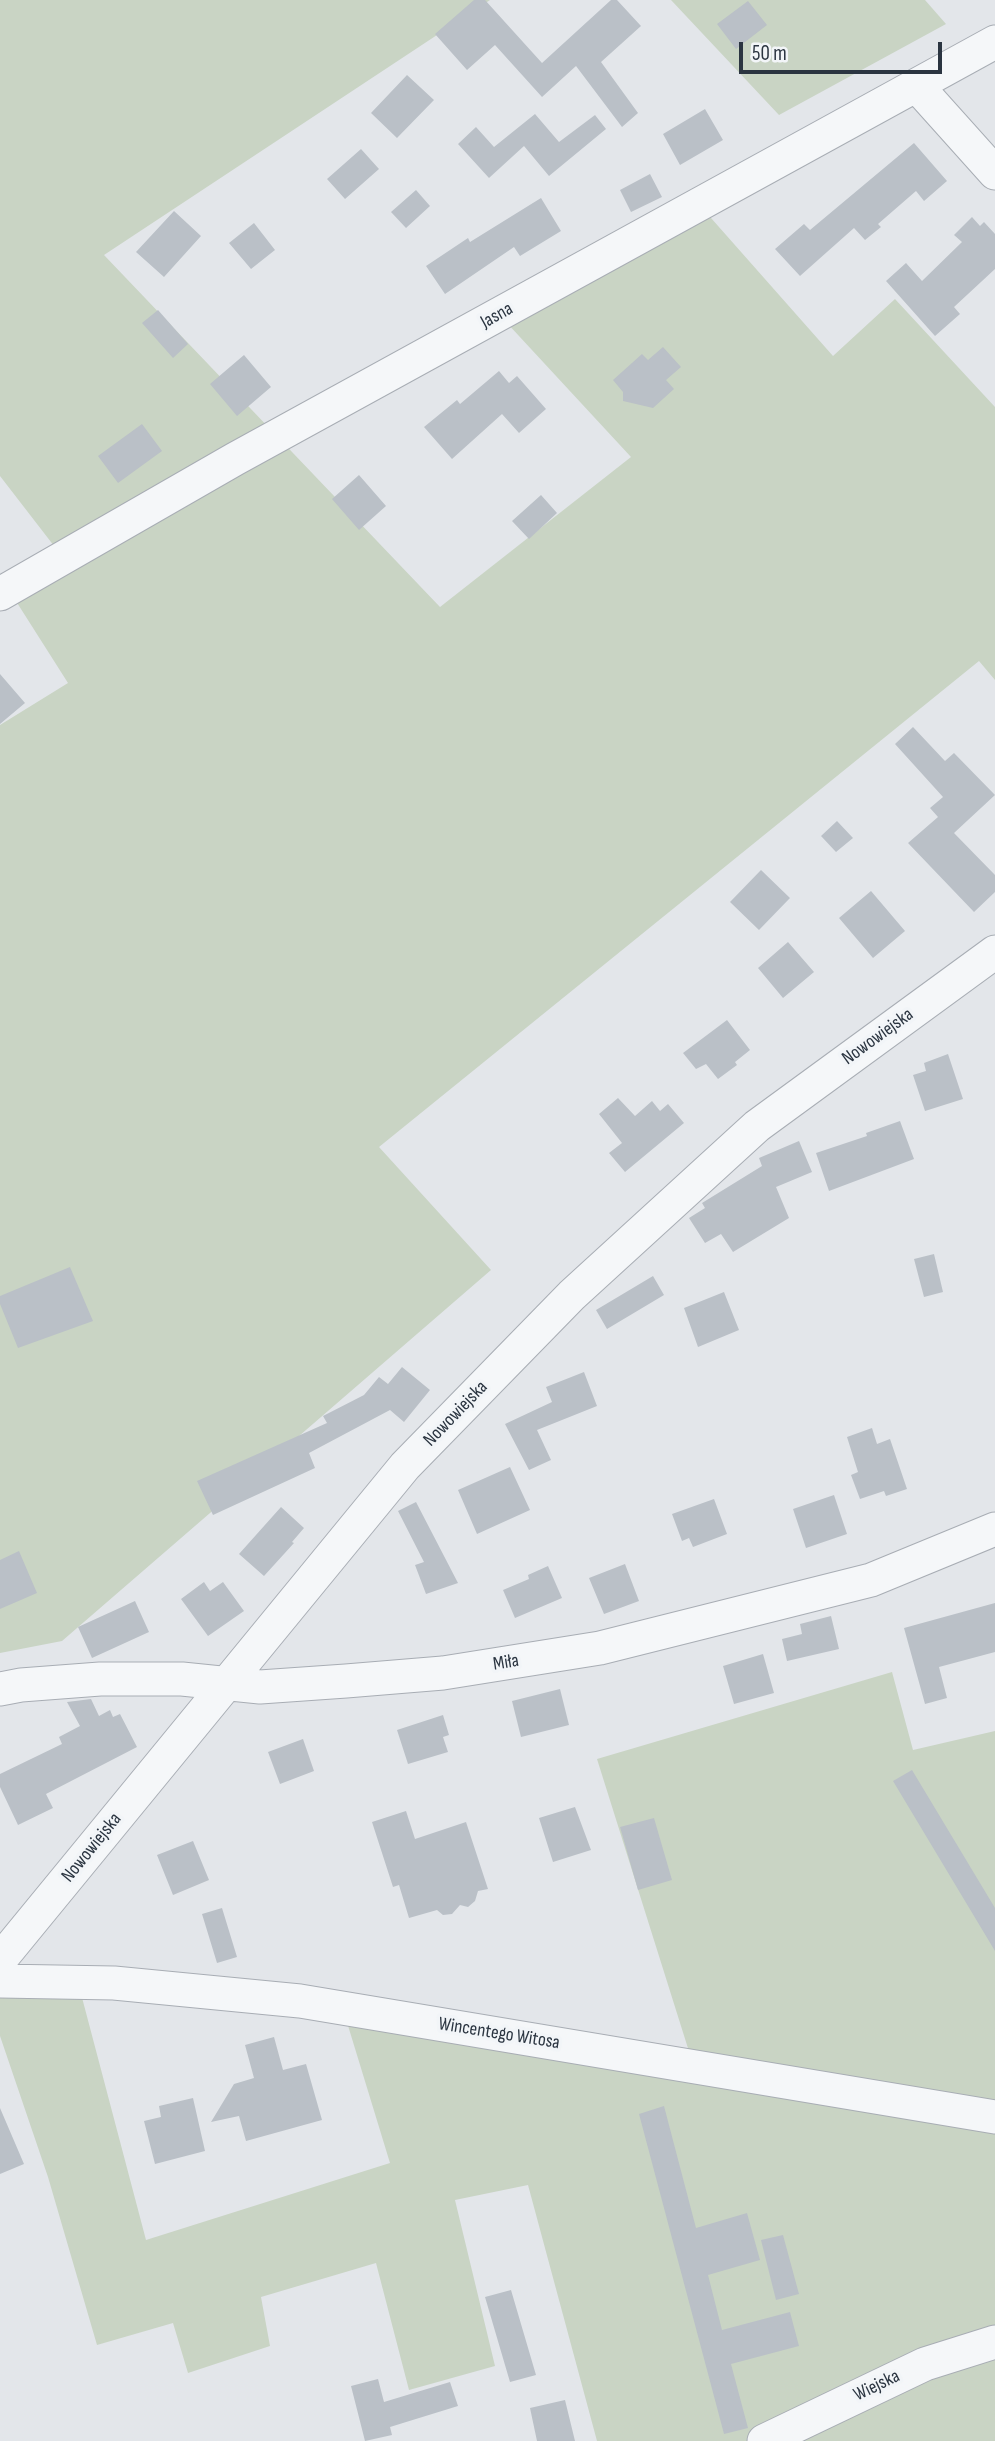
<!DOCTYPE html>
<meta charset="utf-8">
<style>
body{margin:0}
#map{position:relative;width:995px;height:2441px;overflow:hidden;background:#e3e6ea;font-family:"Sofia Sans Condensed",sans-serif}
canvas{display:block}
.scale{position:absolute;left:739px;top:42px;width:203px;height:32px;box-sizing:border-box;border:4px solid #2b3541;border-top:0;padding-left:9px;font-size:21px;line-height:24px;white-space:nowrap;color:#2b3541;-webkit-text-stroke:5px #f2f5f8;paint-order:stroke}
</style>
<div id="map">
<canvas width="995" height="2441"></canvas>
<div class="scale">50 m</div>
</div>
<script>
const ctx = document.querySelector('canvas').getContext('2d');
ctx.lineJoin = 'round';
function paint(path, color) {
  ctx.fillStyle = color;
  ctx.fill(path, 'evenodd');
}
function stroke(path, color, width, dash) {
  ctx.strokeStyle = color;
  ctx.lineWidth = width;
  ctx.lineCap = dash ? 'butt' : 'round';
  ctx.setLineDash(dash || []);
  ctx.stroke(path);
}
function label(font, color, halo, rows, align = 'center') {
  ctx.font = font + ' "Sofia Sans Condensed",sans-serif';
  ctx.lineWidth = 7;
  ctx.setLineDash([]);
  ctx.textBaseline = 'middle';
  ctx.strokeStyle = halo;
  ctx.fillStyle = color;
  for (const [text, x, y, turn = 0] of rows) {
    ctx.save();
    ctx.translate(x, y);
    ctx.rotate((+turn || 0) * Math.PI / 180);
    ctx.textAlign = isNaN(turn) ? turn : align;
    if (halo) ctx.strokeText(text, 0, 0);
    ctx.fillText(text, 0, 0);
    ctx.restore();
  }
}
const green = new Path2D(`
 M0 0H490L104 255 440 607 631 457 494 309 696 201 833 356 895 299 995 407V680L979 661 379 1147 491 1270 62 1641 0 1653V725L68 683 7 587 61 555 0 476Z
 M671 0H925L946 24 779 115Z
 M892 1672 913 1750 995 1731V2441H597L528 2185 455 2200 495 2366 409 2390 376 2263 261 2297 270 2346 188 2373 173 2323 97 2345 48 2177 0 2036V1989L80 1990 146 2240 390 2163 342 2006 692 2061 597 1759Z`);
const building = new Path2D(`
 M474 0H485L542 63 611 0H617L641 26 601 62 638 113 622 127 576 66 542 97 495 45 467 70 435 34Z
 M748 1 767 25 736 49 717 24Z
 M407 75 434 100 397 138 371 113Z
 M705 109 723 140 680 165 663 134Z
 M535 114 559 142 595 115 606 129 549 176 524 146 489 178 458 144 476 127 494 147Z
 M914 143 947 181 924 201 916 191 878 224 881 227 865 240 854 228 800 276 775 249 804 224 810 230Z
 M361 149 379 169 345 199 327 179Z
 M650 174 662 197 631 212 620 190Z
 M416 190 430 206 406 228 391 212Z
 M541 198 561 231 520 256 514 247 445 294 426 266 468 238 470 242Z
 M174 211 201 236 164 277 136 252Z
 M972 217 980 226 984 222 995 234V269L954 307 960 314 935 336 886 281 906 263 922 281 962 242 954 235Z
 M254 223 275 250 251 269 229 243Z
 M158 310 188 344 173 358 142 323Z
 M663 347 681 367 666 380 674 389 653 408 623 401V392L613 380 642 354 648 360Z
 M244 355 271 387 237 416 210 384Z
 M499 371 509 383 517 376 546 409 519 433 502 414 452 459 424 427 457 400 460 404Z
 M142 424 162 451 118 483 98 456Z
 M359 475 386 506 359 530 332 499Z
 M541 495 557 513 529 539 512 521Z
 M0 674 25 703 0 724Z
 M913 727 945 761 954 753 995 795 954 833 995 875V892L974 912 908 843 938 817 930 808 943 797 895 744Z
 M837 821 853 838 836 852 821 836Z
 M761 870 790 898 759 930 730 902Z
 M871 891 905 931 873 958 839 918Z
 M788 942 814 972 783 998 758 968Z
 M727 1020 750 1050 735 1062 737 1065 718 1079 706 1064 696 1069 683 1053Z
 M948 1054 963 1099 925 1111 913 1075 926 1071 924 1063Z
 M618 1098 635 1116 652 1101 660 1111 668 1104 684 1123 625 1172 609 1153 622 1143 599 1114Z
 M900 1121 914 1159 829 1191 816 1153 867 1136 866 1133Z
 M799 1141 812 1172 776 1187 789 1218 733 1252 721 1234 705 1243 689 1218 705 1208 702 1203 762 1166 759 1158Z
 M934 1254 943 1292 924 1297 914 1259Z
 M70 1267 93 1321 18 1348 0 1304V1296Z
 M653 1276 664 1295 607 1329 596 1310Z
 M724 1292 739 1330 698 1347 684 1308Z
 M402 1367 430 1390 404 1422 390 1410 309 1453 315 1468 213 1515 197 1481 327 1423 323 1416 364 1395 379 1377 388 1384Z
 M584 1372 597 1406 537 1430 551 1460 529 1470 505 1424 552 1402 546 1387Z
 M872 1428 877 1444 890 1439 907 1489 886 1496 884 1491 860 1499 851 1475 858 1472 847 1437Z
 M510 1467 530 1510 477 1534 458 1490Z
 M834 1495 847 1534 806 1548 793 1509Z
 M714 1499 727 1534 693 1547 689 1538 682 1541 672 1514Z
 M416 1502 458 1583 426 1594 415 1565 424 1562 398 1511Z
 M281 1507 304 1528 292 1542 294 1543 264 1576 239 1554Z
 M19 1551 37 1593 0 1609V1560Z
 M625 1564 639 1601 604 1614 589 1578Z
 M548 1566 562 1598 515 1618 503 1590 529 1579 528 1575Z
 M204 1582 210 1591 223 1582 244 1611 208 1636 181 1599Z
 M135 1601 149 1632 92 1658 78 1627Z
 M995 1603V1652L939 1667 947 1698 925 1704 904 1628Z
 M831 1616 839 1649 787 1661 782 1639 802 1634 800 1624Z
 M763 1654 774 1693 734 1704 723 1666Z
 M560 1689 569 1725 521 1737 512 1701Z
 M91 1699 99 1716 110 1710 113 1717 120 1714 137 1747 46 1794 53 1808 18 1825 0 1787V1774L62 1744 59 1737 80 1726 67 1702Z
 M443 1715 449 1735 443 1737 448 1752 408 1764 397 1730Z
 M303 1739 314 1771 280 1784 268 1752Z
 M912 1770 995 1908V1951L893 1781Z
 M575 1807 591 1850 553 1862 539 1818Z
 M406 1811 415 1839 466 1822 488 1889 478 1891 475 1901 468 1907 460 1905 452 1914 443 1915 437 1910 409 1918 399 1885 393 1887 372 1822Z
 M654 1818 672 1880 638 1890 620 1827Z
 M193 1841 209 1880 173 1895 157 1855Z
 M222 1908 237 1957 217 1963 202 1914Z
 M274 2037 283 2070 306 2064 322 2120 246 2141 239 2116 211 2122 234 2084 254 2078 245 2045Z
 M193 2098 205 2151 155 2164 144 2121 161 2117 159 2106Z
 M664 2106 696 2228 747 2213 760 2260 708 2275 722 2330 790 2312 799 2346 731 2364 748 2428 724 2434 639 2114Z
 M0 2108 24 2164 0 2174Z
 M783 2235 799 2294 776 2300 761 2240Z
 M511 2290 536 2375 510 2382 485 2297Z
 M378 2379 384 2402 450 2382 458 2406 390 2427 392 2435 365 2441 351 2386Z
 M565 2400 575 2441H537L530 2408Z`);
const minor = new Path2D(`
 M917 86 995 173
 M0 594 235 459 995 42
 M0 1689 21 1685 100 1679H182L260 1687 346 1681 443 1673 600 1648 871 1580 995 1529
 M0 1960 405 1466 572 1295 757 1126 995 952
 M0 1981 114 1983 300 2001 995 2117
 M764 2441 925 2364 995 2342`);
const streetNames = [
 ["Jasna",497,316,-29],
 ["Nowowiejska",878,1037,-36],
 ["Nowowiejska",456,1414,-46],
 ["Miła",506,1663,-9],
 ["Nowowiejska",92,1848,-51],
 ["Wincentego Witosa",499,2034,9],
 ["Wiejska",877,2386,-26]
];
paint(green, '#c9d4c4');
paint(building, '#bac0c7');
stroke(minor, '#a8adb4', 35);
stroke(minor, '#f5f7f9', 33);
label('19px', '#2b3541', '#f2f5f8', streetNames);
</script>
